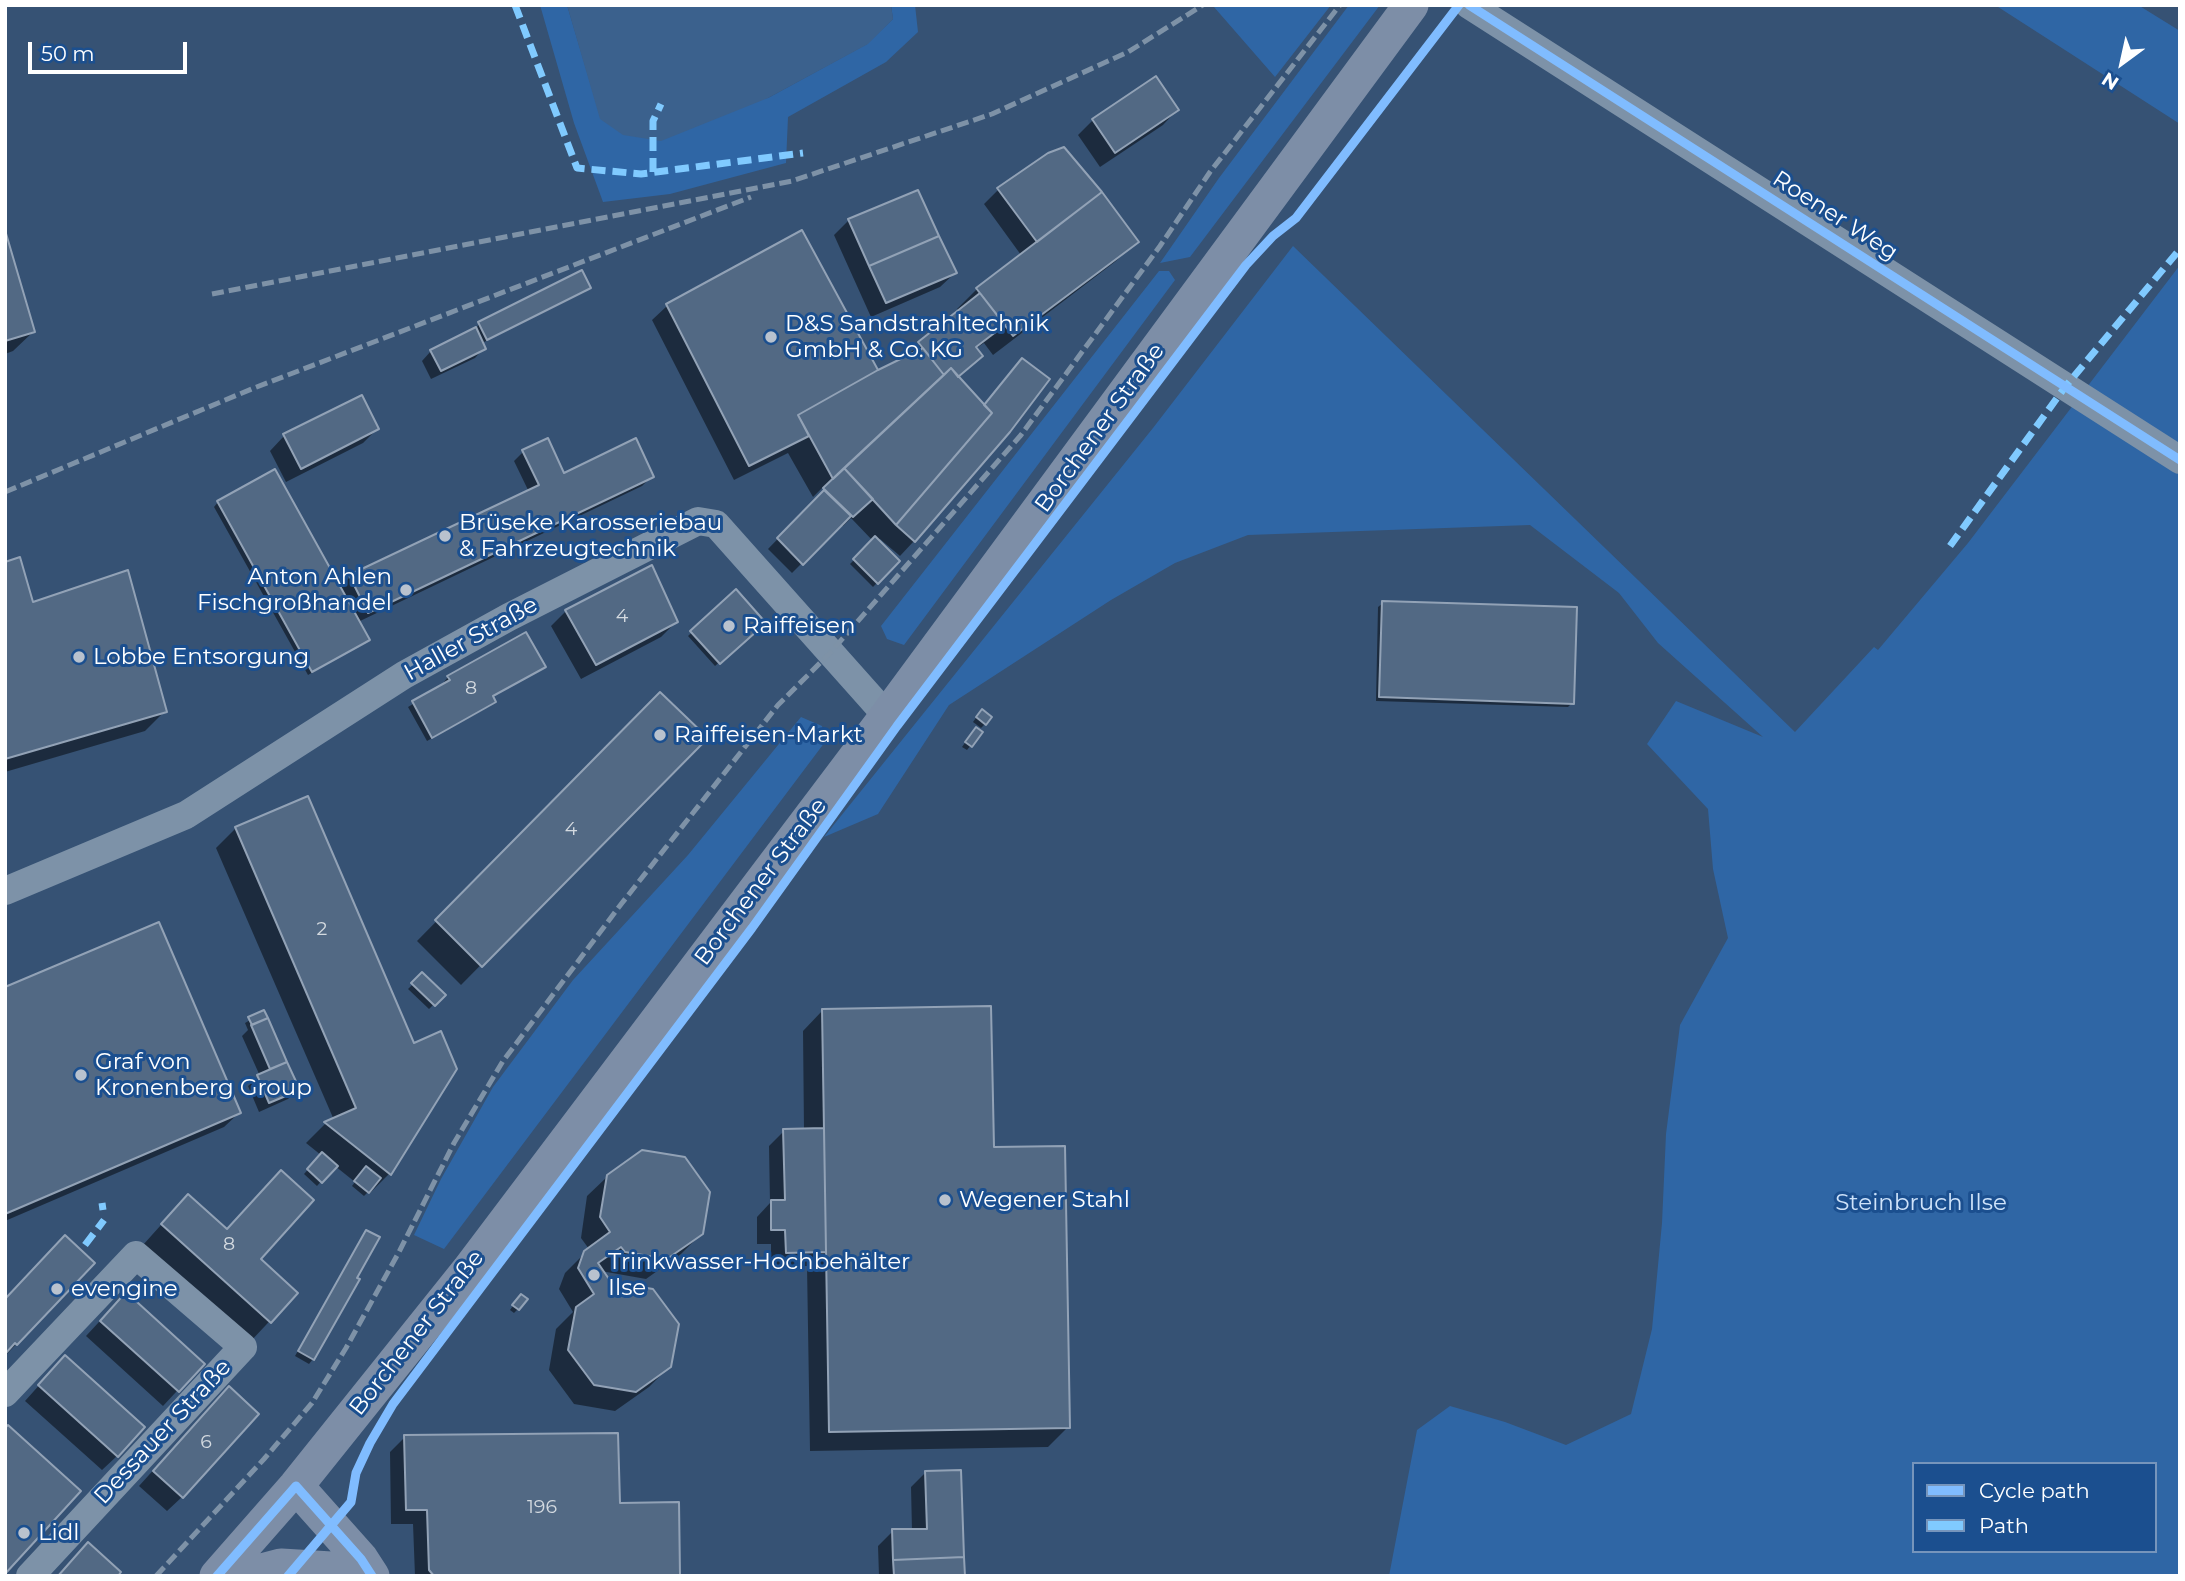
<!DOCTYPE html>
<meta charset="utf-8">
<style>
body{margin:0}
#map{position:relative;width:2185px;height:1581px;overflow:hidden;background:#365274;font-family:Montserrat,sans-serif}
canvas{display:block}
.frame{position:absolute;inset:0;border:7px solid #fff;pointer-events:none}
.legend{position:absolute;left:1912px;top:1462px;width:245px;height:91px;box-sizing:border-box;background:#1b4f8f;border:2px solid #7695bc;margin:0;padding:9px 12px;list-style:none;font-size:21px;color:#fff}
.legend li{display:flex;align-items:center;gap:14px;height:35px}
.legend b{width:35px;border:2px solid #7695bc}
.north{position:absolute;left:2087px;top:28px;width:70px;height:70px;-webkit-text-stroke:5px #1b4f8f;paint-order:stroke;rotate:213deg;font-size:19px;font-weight:700;line-height:28px;text-align:center;color:#fff}
.north::after{content:'';display:block;margin:auto;width:24px;height:32px;background:#fff;clip-path:polygon(50% 0,100% 100%,50% 72%,0 100%)}
.scale{position:absolute;left:28px;top:42px;width:159px;height:32px;box-sizing:border-box;border:4px solid #fff;border-top:0;padding-left:9px;font-size:21px;line-height:24px;white-space:nowrap;color:#fff;-webkit-text-stroke:5px #1b4f8f;paint-order:stroke}
</style>
<div id="map">
<canvas width="2185" height="1581"></canvas>
<div class="frame"></div>
<ul class="legend">
<li><b style="height:9px;background:#80bcff"></b>Cycle path</li>
<li><b style="height:9px;background:#80caff"></b>Path</li>
</ul>
<div class="north">N</div>
<div class="scale">50 m</div>
</div>
<script>
const ctx = document.querySelector('canvas').getContext('2d');
ctx.lineJoin = 'round';
function paint(path, color) {
  ctx.fillStyle = color;
  ctx.fill(path, 'evenodd');
}
function stroke(path, color, width, dash) {
  ctx.strokeStyle = color;
  ctx.lineWidth = width;
  ctx.lineCap = dash ? 'butt' : 'round';
  ctx.setLineDash(dash || []);
  ctx.stroke(path);
}
function label(font, color, halo, rows, align = 'center') {
  ctx.font = font + ' Montserrat,sans-serif';
  ctx.lineWidth = 6;
  ctx.setLineDash([]);
  ctx.textBaseline = 'middle';
  ctx.strokeStyle = halo;
  ctx.fillStyle = color;
  for (const [text, x, y, turn = 0] of rows) {
    ctx.save();
    ctx.translate(x, y);
    ctx.rotate((+turn || 0) * Math.PI / 180);
    ctx.textAlign = isNaN(turn) ? turn : align;
    if (halo) ctx.strokeText(text, 0, 0);
    ctx.fillText(text, 0, 0);
    ctx.restore();
  }
}
const green = new Path2D(`
 M540 5H567L601 119 768 98 867 44 893 19 891 5H915L918 32 886 62 788 117 786 163 670 194 603 202 574 123Z
 M1216 5H1331L1275 77 1214 7Z
 M1349 5H1380L1190 257 1160 263 1219 178Z
 M1995 5H2138L2180 31V124Z
 M1293 246 1795 732 1874 647 1878 650 1968 543 2180 265V1576H1389L1417 1430 1450 1406 1505 1422 1566 1445 1631 1414 1652 1329 1662 1223 1666 1134 1680 1025 1728 938 1713 869 1708 809 1647 744 1676 701 1763 737 1658 643 1619 593 1530 525 1248 535 1175 563 1111 600 949 705 878 814 824 837 1153 428ZM1914 1464H2155V1551H1914Z
 M1159 271H1169L1175 280 904 645 887 639 881 626Z
 M801 717 822 726 825 742 444 1249 414 1235 441 1179 493 1087 573 980 688 855Z`);
const water = new Path2D(`
 M567 5H891L893 19 868 44 768 98 661 141 623 135 600 119Z`);
const shadow = new Path2D(`
 M1177 110 1163 125 1100 167 1078 135 1093 120Z
 M1048 154 1136 241 1116 261 993 355 984 343 975 349 981 356 957 378 983 406 1022 360 914 541 900 556 880 539 878 542 898 561 873 587 850 564 873 541 851 518 843 526 841 524 792 573 768 549 826 489 823 487 813 497 788 453 734 480 652 320 667 306 801 232 877 372 904 358 959 311 957 309 977 289 1021 255 984 204 998 190Z
 M849 220 955 273 940 287 871 317 834 235Z
 M5 236 33 332 13 351 5 354Z
 M589 288 585 292 482 343 484 348 475 358 431 379 422 361 431 351 476 330 479 323Z
 M377 429 363 443 286 482 270 451 284 436Z
 M523 452 563 475 652 476 642 486 358 622 368 640 308 675 214 507 218 502 339 588 350 577 529 492 514 461Z
 M5 564 32 604 165 711 145 731 5 772Z
 M736 591 764 623 715 666 688 636Z
 M1383 603 1572 703 1568 707 1376 701 1378 607Z
 M566 611 676 622 661 637 581 679 551 626Z
 M543 667 492 697 494 702 490 706 427 741 408 707 446 684 444 682 448 677Z
 M660 694 705 738 461 985 417 941Z
 M978 715 985 724 981 728 973 722Z
 M972 733H981L967 750 962 747Z
 M236 828 413 1045 455 1069 389 1174 370 1193 368 1192 364 1196 352 1186 355 1182 335 1166 317 1186 304 1174 321 1155 306 1143 325 1124 334 1120 216 848Z
 M422 975 443 995 429 1009 408 989Z
 M5 989 239 1113 224 1127 5 1221Z
 M822 1011 992 1149 1068 1427 1048 1447 810 1451 807 1266 771 1267V1244H757V1217L770 1203 769 1146 784 1131H804L803 1031Z
 M264 1012 298 1089 288 1099 259 1112 248 1086 260 1076 242 1036 248 1030 245 1023Z
 M608 1176 701 1234 681 1254 646 1279 601 1271 670 1366 649 1387 615 1411 574 1404 549 1370 556 1329 573 1312 559 1289 565 1273 589 1249 581 1238 587 1196Z
 M169 1216 258 1259 296 1293 250 1342 143 1245Z
 M366 1232 313 1359 309 1364 295 1356Z
 M92 1263 7 1354 5 1352V1301Z
 M517 1300 518 1309 514 1313 510 1310Z
 M111 1309 202 1364 163 1406 86 1336Z
 M51 1372 117 1456 102 1470 25 1401Z
 M214 1403 182 1497 167 1511 139 1486Z
 M405 1437 618 1505 679 1576H415L413 1524H391L390 1452Z
 M926 1472 963 1576H879L878 1546 893 1531H912L911 1487Z`);
const building = new Path2D(`
 M1156 76 1179 110 1115 153 1092 119Z
 M1064 147 1102 192 1037 242 997 188 1048 153Z
 M918 190 939 236 869 266 848 219Z
 M1102 192 1139 242 1013 336 976 288Z
 M5 230 35 332 5 341Z
 M802 230 878 370 798 415 809 436 749 466 666 304Z
 M939 236 957 273 886 303 869 266Z
 M582 270 591 288 487 340 478 322Z
 M980 293 1005 325 976 347 983 356 958 377 951 368 944 375 918 342Z
 M476 327 486 349 441 371 430 350Z
 M923 348 944 375 833 479 798 415 878 370Z
 M1022 358 1050 379 1010 432 915 542 896 525 992 413 984 405Z
 M951 368 992 413 896 525 844 468Z
 M362 395 379 429 301 469 283 434Z
 M548 438 564 473 636 438 654 477 368 613 349 575 539 485 522 450Z
 M844 468 873 499 853 517 823 488Z
 M275 469 370 640 312 672 217 501Z
 M824 490 851 516 803 565 777 538Z
 M875 536 900 561 878 584 853 559Z
 M20 557 33 602 128 570 167 712 5 759V562Z
 M652 565 678 622 596 665 565 610Z
 M736 589 766 623 720 664 690 631Z
 M1382 601 1577 607 1574 704 1379 697Z
 M526 632 546 667 493 696 496 702 432 738 412 701 450 680 447 676Z
 M660 692 708 738 482 967 435 920Z
 M982 709 992 717 986 725 976 717Z
 M976 727 983 732 972 747 965 742Z
 M308 796 414 1043 441 1031 457 1069 391 1175 324 1122 356 1108 235 827Z
 M159 922 241 1113 5 1214V987Z
 M422 972 446 995 435 1006 411 983Z
 M991 1006 994 1147 1065 1146 1070 1428 829 1432 822 1009Z
 M264 1010 268 1018 252 1025 248 1017Z
 M268 1018 287 1062 270 1069 251 1025Z
 M287 1062 300 1090 269 1103 257 1075Z
 M824 1128 826 1252 786 1253 785 1230H771V1200H785L783 1129Z
 M642 1150 685 1157 710 1192 703 1234 667 1259 625 1252 621 1247 598 1263 611 1282 653 1289 679 1324 671 1367 636 1392 594 1385 568 1350 576 1307 594 1294 578 1268 584 1251 610 1232 600 1217 607 1175Z
 M322 1152 338 1166 322 1183 307 1169Z
 M366 1166 381 1178 369 1193 354 1181Z
 M281 1170 314 1200 261 1259 298 1293 271 1323 161 1224 188 1194 227 1229Z
 M366 1230 380 1237 357 1278 360 1279 314 1360 298 1351Z
 M65 1235 95 1263 17 1345 15 1343 6 1353 5 1299Z
 M126 1292 205 1364 179 1392 100 1321Z
 M521 1294 528 1299 519 1310 512 1305Z
 M65 1355 145 1427 118 1457 38 1385Z
 M229 1386 259 1414 183 1498 153 1471Z
 M8 1425 81 1491 5 1574V1428Z
 M618 1433 620 1503 679 1502 680 1576H434L429 1570 427 1510H406L404 1435Z
 M961 1470 964 1557 893 1560 892 1529H927L925 1471Z
 M88 1542 121 1572 118 1576H58Z
 M964 1557 965 1576H894L893 1560Z`);
const minor = new Path2D(`
 M1469 5 2180 460
 M5 891 186 815 404 675 509 617 698 521 716 524 887 716
 M5 1393 136 1255 243 1347 30 1576`);
const major = new Path2D(`
 M296 1486 361 1559 372 1576
 M217 1576 296 1486 469 1270 887 716 1411 5
 M243 1576 281 1566 348 1570`);
const rail = new Path2D(`
 M212 294 792 181 992 114 1128 52 1203 5
 M5 492 254 388 751 197
 M156 1576 264 1459 312 1403 346 1348 399 1252 454 1143 503 1061 622 903 778 705 830 653 1021 435 1160 246 1210 172 1340 5`);
const quiet = new Path2D(`
 M515 5 577 168 641 174 803 153
 M653 172V121L661 104
 M1950 546 2065 387 2180 249
 M102 1203 103 1210
 M85 1245 104 1220`);
const cycleway = new Path2D(`
 M1469 5 2180 460
 M217 1576 296 1486 361 1559 372 1576
 M288 1576 351 1502 356 1473 370 1443 393 1404 752 928 897 726 1246 265 1273 236 1296 218 1459 5`);
const markers = [
 [771,337,7,"#b9c2ce"],
 [445,536,7,"#b9c2ce"],
 [406,590,7,"#b9c2ce"],
 [729,626,7,"#b9c2ce"],
 [79,657,7,"#b9c2ce"],
 [660,735,7,"#b9c2ce"],
 [81,1075,7,"#b9c2ce"],
 [945,1200,7,"#b9c2ce"],
 [594,1275,7,"#b9c2ce"],
 [57,1289,7,"#b9c2ce"],
 [24,1533,7,"#b9c2ce"]
];
const numberNames = [
 ["4",622,616],
 ["8",471,688],
 ["4",571,829],
 ["2",322,929],
 ["8",229,1244],
 ["6",206,1442],
 ["196",542,1507]
];
const streetNames = [
 ["Roener Weg",1835,216,33],
 ["Borchener Straße",1100,428,-54],
 ["Haller Straße",471,639,-29],
 ["Borchener Straße",761,882,-53],
 ["Borchener Straße",417,1333,-52],
 ["Dessauer Straße",163,1432,-47]
];
const poiNames = [
 ["D&S Sandstrahltechnik",785,324],
 ["GmbH & Co. KG",785,350],
 ["Brüseke Karosseriebau",459,523],
 ["& Fahrzeugtechnik",459,549],
 ["Anton Ahlen",392,577,"right"],
 ["Fischgroßhandel",392,603,"right"],
 ["Raiffeisen",743,626],
 ["Lobbe Entsorgung",93,657],
 ["Raiffeisen-Markt",674,735],
 ["Graf von",95,1062],
 ["Kronenberg Group",95,1088],
 ["Wegener Stahl",959,1200],
 ["Trinkwasser-Hochbehälter",608,1262],
 ["Ilse",608,1288],
 ["evengine",71,1289],
 ["Lidl",38,1533]
];
const parkNames = [
 ["Steinbruch Ilse",1921,1203]
];
paint(green, '#2f66a5');
paint(water, '#3b618d');
paint(shadow, '#0007');
paint(building, '#526984');
stroke(building, '#92a2b6', 2);
stroke(minor, '#7d92a8', 28);
stroke(major, '#7d8ea7', 35);
stroke(rail, '#7e92a7', 5, [12, 5]);
stroke(quiet, '#80caff', 7, [14, 7]);
stroke(cycleway, '#80bcff', 9);
for (const [x, y, r, color] of markers) {
  const dot = new Path2D();
  dot.arc(x, y, r, 0, 2 * Math.PI);
  ctx.fillStyle = color;
  ctx.fill(dot);
  stroke(dot, '#1b4f8f', 2.5);
}
label('19px', '#d4dae0', null, numberNames);
label('23px', '#fff', '#1b4f8f', streetNames);
label('23px', '#fff', '#1b4f8f', poiNames, 'left');
label('23px', '#cfe3fa', '#1b4f8f', parkNames);
</script>
